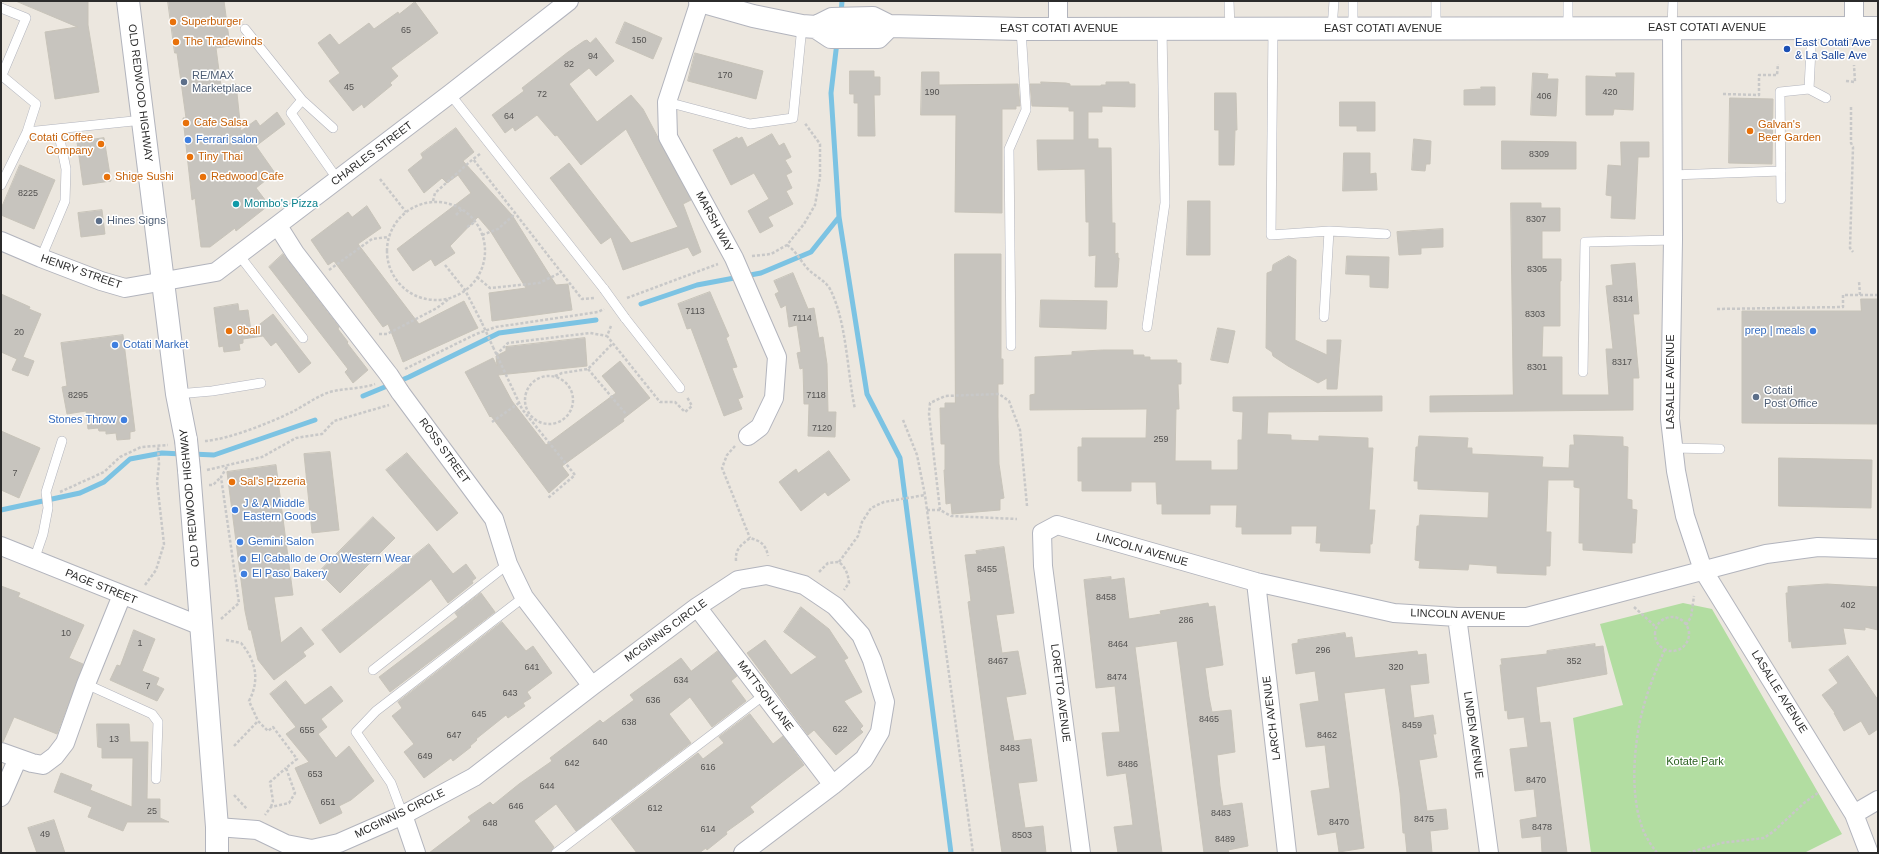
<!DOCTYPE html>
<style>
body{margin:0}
#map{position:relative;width:1879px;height:854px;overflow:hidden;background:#ece7df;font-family:Helvetica,sans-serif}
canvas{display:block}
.frame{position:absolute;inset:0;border:2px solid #2b2b2b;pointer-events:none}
</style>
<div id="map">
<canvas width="1879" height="854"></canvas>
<div class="frame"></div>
</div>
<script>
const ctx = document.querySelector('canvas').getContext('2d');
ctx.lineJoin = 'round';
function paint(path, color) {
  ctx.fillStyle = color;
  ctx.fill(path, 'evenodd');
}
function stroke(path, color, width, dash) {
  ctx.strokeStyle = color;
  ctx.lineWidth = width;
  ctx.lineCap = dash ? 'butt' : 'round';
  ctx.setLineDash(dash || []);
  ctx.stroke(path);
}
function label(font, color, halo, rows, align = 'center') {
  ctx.font = font + ' Helvetica,sans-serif';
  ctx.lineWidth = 3;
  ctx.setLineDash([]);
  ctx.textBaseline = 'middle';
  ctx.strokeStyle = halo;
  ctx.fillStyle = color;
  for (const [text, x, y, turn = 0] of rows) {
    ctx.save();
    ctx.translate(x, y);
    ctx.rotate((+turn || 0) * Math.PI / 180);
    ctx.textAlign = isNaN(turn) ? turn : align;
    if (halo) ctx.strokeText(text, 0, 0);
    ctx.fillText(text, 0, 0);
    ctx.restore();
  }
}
const green = new Path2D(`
 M1683 603 1712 609 1842 834 1804 853H1591L1573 718 1623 705 1600 624Z`);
const stream = new Path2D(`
 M841 14 842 1
 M837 42 831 93 839 217 867 394 900 458 951 853
 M641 304 697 285 761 273 811 252 839 217
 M363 396 409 377 499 333 596 320
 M192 454 214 455 315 420
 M1 510 80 493 104 482 130 459 162 453 182 454`);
const building = new Path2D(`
 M16 1H88V25L99 92 55 99 45 32 77 27Z
 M168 1H224L230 46 216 48 221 86 236 84 241 131 256 120 260 126 277 112 285 124 256 146 275 173 256 188 269 205 236 231 235 228 210 247H201L195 198 192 200 183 118H186L177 53H175Z
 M415 2 438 33 391 68 398 76 390 83 392 85 364 108 362 104 353 111 329 81 340 73 318 43 330 34 339 45 369 23 374 29 398 12 399 14Z
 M625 22 662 38 653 59 616 43Z
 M596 38 614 61 596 76 589 68 569 84 597 122 631 95 643 109 691 200 683 204 701 252 693 256 688 247 623 270 611 237 601 244 550 178 569 163 631 243 678 227 626 129 581 165 557 135 555 136 537 115 515 131 513 127 505 133 492 115 524 91 522 88 568 52 584 41 587 40 590 43Z
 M695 53 763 71 756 99 688 81Z
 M850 71H874V77H880V95H874L875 136H858V103H854V94H850Z
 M922 72H939V85L1018 84 1020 106H1016V109H1002V213L955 212 956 115H921Z
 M1533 73 1548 74 1547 79H1558L1556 116 1531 115Z
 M1616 73H1634L1633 110 1614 109 1613 115H1586V76L1616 77Z
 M1041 82 1066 83 1070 84V86H1101V85H1106V82H1129V84H1135V107L1102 106V112H1088V139H1098V148H1111L1112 223H1115V254L1118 253V258H1119L1117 287H1095L1096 255 1089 256V222H1086L1085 169 1038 170 1037 140H1074V111H1069V107L1032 106 1030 84H1041Z
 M1481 87H1495V105H1464V90L1481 89Z
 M1215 93H1236L1237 130H1235L1234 165H1219V130H1215Z
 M1730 98 1773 99 1772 164 1729 163Z
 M1340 102H1375V131H1357V126H1340Z
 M456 128 474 152 463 161 512 215 556 285 568 284 572 310 492 321 489 293 526 288 491 232 478 217 450 246 455 253 435 266 431 259 413 271 397 249 471 193 458 175 447 183 442 178 424 193 408 170 423 158 421 154Z
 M772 134 779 146 784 143 791 157 785 160 792 172 786 175 792 188 786 191 793 204 768 217 773 226 760 233 748 211 769 199 754 173 731 185 713 150 737 137 738 139 742 137 747 147Z
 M104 138 111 181 83 185 77 142Z
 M1414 139 1431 141 1430 164H1426L1425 171 1412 170Z
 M1502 141 1576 142V169H1502Z
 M1621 142H1649V157H1638L1635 219 1611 218 1612 196 1606 195 1608 165 1621 166Z
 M1344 153H1370V174L1376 173 1377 190 1343 191Z
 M20 165 55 180 34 229 1 215V209Z
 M1188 201H1210V255H1187Z
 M1511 203H1541V208H1560V231H1542V259H1561V281H1560V326H1543L1542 357H1562V395H1609L1606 349H1613L1606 286 1613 285 1611 265 1635 263 1639 314H1633L1639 378H1633V410L1430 412V396L1513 395Z
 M367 206 381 228 358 244 419 324 464 301 478 328 403 362 388 324 383 327 334 261 328 265 311 240 348 212 352 217Z
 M102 210 105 234 81 237 78 213Z
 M1443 229V247L1421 248V254L1399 255 1397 232Z
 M283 254 339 327 338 329 348 342 347 343 368 370 353 383 345 372 348 369 269 267Z
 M955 254H1001V359H1003V384H998V417L999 464 1004 498 1000 499V510L952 514 951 503 946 504 944 470H945V444H941L940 408H945V403H955Z
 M1289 256 1296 260 1295 340 1327 355V340H1341L1337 389H1327V378L1318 383 1288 366 1273 356 1272 352 1266 348 1267 273 1272 271 1273 265Z
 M1347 256 1389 257 1388 288 1370 287V275L1346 274Z
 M793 273 808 309 814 308 819 338 823 337 827 364 828 412H836L835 437 808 436 809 404H804L803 368 800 369 797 353 801 352 797 325 789 327 786 305 781 308 775 294 779 292 774 281Z
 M710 292 729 336 726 338 737 367 732 368 743 397 738 399 742 409 724 416 691 328 687 329 678 304Z
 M1 294 30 307 29 309 41 314 23 357 34 361 28 376 12 370 17 359 1 352Z
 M1861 299H1878V424L1742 423V311H1861Z
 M1041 300 1107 301 1106 329 1040 327Z
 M238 304 239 311 248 310 251 331 273 314 311 363 299 373 276 342 271 346 263 336 243 339V343L239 344 240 350 224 352 223 346 219 347 214 308Z
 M1218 328 1235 331 1228 363 1211 360Z
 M123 335 135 431 130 432V439L117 440 116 433 106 434V431H99L98 428 88 429 86 411 67 414 62 387 67 386 61 343Z
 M585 338 587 366 498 375 512 401 546 445 616 393 602 376 620 361 650 398 623 419 624 421 562 466 569 475 549 493 491 416 490 417 465 372 493 358 497 366 496 356 506 351V347Z
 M1103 350H1133V355H1144V357H1150V360H1177V363H1181V384H1178L1179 409H1176L1175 461H1211V470H1237L1238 469V440H1242L1243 412 1233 411V397L1382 396V411L1268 412 1267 434 1291 435V440L1319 441V436L1368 438V448H1373L1369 510H1375L1372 544H1370V553L1320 551 1321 543H1316L1317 526H1291V534H1242V527H1236L1237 505H1210V514H1162V504H1157L1156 482H1131V491H1082V481H1078V447H1082V438H1146L1147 409 1030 410V395L1035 394V357L1072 355V352Z
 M1 431 40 448 19 498 1 490Z
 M1574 435 1623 437V446L1628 447 1627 499 1632 500V509L1637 510 1635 543H1632V553L1583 550V543H1579L1580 488 1574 487V480H1548L1546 532H1551L1550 566H1546V575L1497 573V566L1469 564 1468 570 1419 568 1420 561 1415 560 1417 526H1419L1420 515 1488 518 1489 492 1418 489V481H1414L1416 447H1418L1419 436 1468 438 1467 448H1472V454L1543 457 1542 467 1569 468 1570 445H1574Z
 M829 451 850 480 828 496 825 492 801 511 779 482 796 469 798 473Z
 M330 452 339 530 312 533 304 454Z
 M407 453 458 513 437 531 386 470Z
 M1779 458 1872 460 1871 508 1779 506Z
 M276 465 293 595 274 597 281 643 301 627 314 644 303 652 306 656 274 680 258 660 251 630H249L245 611 227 472Z
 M373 517 395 538 340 593 319 572Z
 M429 544 453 574 466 564 476 578 472 581 473 583 448 603 431 579 340 653 322 630Z
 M1004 547 1014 613 996 615 1002 653 1018 651 1026 694 1006 697 1014 741 1031 739 1037 781 1018 783 1025 828 1043 826 1046 853H1002L990 769 968 602 971 601 965 555 977 554 976 551Z
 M1111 577V580L1124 578 1129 619 1161 614 1160 611 1208 603 1209 607 1215 606 1223 665 1205 668 1209 697 1212 712 1231 710 1235 752 1217 755 1220 786 1223 806 1242 803 1248 846 1228 850 1229 853H1204L1177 641 1135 647 1162 853H1118L1114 827 1133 825 1129 794 1126 773 1107 776 1102 733 1120 732 1115 686 1096 688 1084 580Z
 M1827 584 1878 587V630L1865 627V630L1843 628 1846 644 1792 648 1791 641 1789 642 1786 593H1788V587Z
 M1 586 20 593 18 597 84 625 69 658 83 664 57 734 14 717 3 742H1Z
 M481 593 495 612 390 692 379 677 458 617 455 613Z
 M801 607 829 629 848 658 844 660 862 692 844 701 863 726 860 729 863 732 836 755 814 730 808 735 747 653 765 640 791 675 817 657 784 632Z
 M502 622 526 651 533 646 552 673 527 692 531 698 523 703 525 706 508 718 506 715 476 739 477 740 470 746 471 747 453 761 451 758 424 778 404 752 414 744 392 716 402 708 398 702Z
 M134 630 155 639 142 671 159 678 156 685 164 689 157 701 110 680 117 665 120 666Z
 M1345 633 1346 638 1352 637 1355 658 1417 651 1418 655 1426 654 1429 683 1410 685 1414 718 1433 715 1436 734H1433L1437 757 1419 760 1427 811 1446 809 1448 829 1430 831 1432 853H1407L1405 833H1403L1400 793 1385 688 1344 693 1364 848 1339 852 1336 832 1318 835 1311 791 1330 788 1325 745 1306 747 1300 704 1319 701 1315 671 1296 674 1292 644 1298 643V640Z
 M1595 644V647L1603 646 1607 674 1536 687 1540 723 1550 722 1567 853H1542L1541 836 1522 838 1520 820 1537 817 1534 789 1515 791 1510 749 1528 747 1524 717 1508 719 1507 710 1505 711 1500 665H1502L1501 659 1547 654V651Z
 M718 651 737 676 731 681 746 701 712 727 690 697 669 714 691 743 576 831 556 804 534 821 554 847 550 853H429L471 821 468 817 490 802 493 805 519 784 552 761 550 758 600 720 603 723 634 700 630 695 681 658 691 671Z
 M1848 656 1878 700V729L1869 735 1861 721 1844 731 1834 713H1835L1822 695 1838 683 1829 670Z
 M286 681 305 705 331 686 343 701 321 719 327 727 318 734 336 758 349 746 374 781 351 800 339 806 342 813 320 824 295 768 309 762 286 734 296 727 270 694Z
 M750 714 773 744 783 736 804 765 750 807 754 812 726 832 727 834 707 850 706 848 699 853H637L611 819 698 753 703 759 724 743 719 737Z
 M97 724H129L130 742H148L147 799H160V818L169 822H127L123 831 88 817 92 807 54 792 61 773 92 785 90 790 132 807 133 758H102V748L98 747Z
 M54 820 65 853H37L28 828Z`);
const path = new Path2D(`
 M1846 81 1855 82 1854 65
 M1723 94 1759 95V75H1777L1778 64
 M1851 107V143L1853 147 1850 248 1853 252
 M480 154 473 159 582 299 595 298
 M380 179 406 212
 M433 201 435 193 473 159
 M387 251a49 49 0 1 1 98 0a49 49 0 1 1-98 0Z
 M456 215 462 209
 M467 227 475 222
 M482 235 498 229 515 214
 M787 245C796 251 800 260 807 268 814 276 824 279 830 289 847 322 847 372 855 409
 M752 256 771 254 787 245 804 224 815 205 820 177V144L804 122
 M445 265 465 290 482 323
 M329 270 372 239 388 237
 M477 277 490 288 539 283 560 273
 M1860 295H1878
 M627 298 718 264
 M1717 309 1843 307V295H1860L1859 281
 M611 326 607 336 660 402H675L685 412 692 406 687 397
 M379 334H387L437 308 450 298
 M493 347 522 409 575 475 548 498
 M496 355 508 343 590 333 607 336
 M405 369 476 334 496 327 598 312 604 309
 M588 369 626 414
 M555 376 562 373 588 369 613 343
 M525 400a24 24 0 1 1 48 0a24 24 0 1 1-48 0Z
 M903 420 917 455 925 495 973 853
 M492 422 519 403
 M205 441C230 439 269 423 292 412 304 406 317 396 330 392 345 388 361 389 375 384
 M735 446 727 455 722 468 750 538
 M207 470 262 457 296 438 322 434 334 421 389 405
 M209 485H213L221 477
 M60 492 104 472 120 457 141 447 168 445
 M927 510H940L951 516 1017 519
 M940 510 929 414 930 403 945 396 999 394 1009 401 1020 430 1027 506
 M736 561C735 549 741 545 750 538 761 541 766 545 768 556
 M839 562 858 536 862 522 871 508 884 502 925 495
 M819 572 828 563 839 562C846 568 848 574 849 583L844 590
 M145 585 156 570 164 544 157 482 159 464 158 446
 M1634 607 1656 627
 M1655 634a17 17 0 1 1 34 0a17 17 0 1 1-34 0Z
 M221 619 239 603 221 477 228 465
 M1686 625 1691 617 1694 596
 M226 640 241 643C256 661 260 680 249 701L258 721 268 731 273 727 297 759 286 768 295 793 289 803 271 807 265 815
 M234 746 258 721
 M234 795 247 809
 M271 807 273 801 270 782 286 768
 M1657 853C1651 845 1645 836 1642 827 1628 788 1635 729 1648 692 1653 677 1659 663 1665 649
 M1688 853 1721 843 1764 838 1774 831 1804 803 1819 792`);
const service = new Path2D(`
 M1229 1 1230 29
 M1 8 26 18 2 75
 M1672 28 1673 1
 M245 29 302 100 291 113 338 180
 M1273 29 1271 235 1329 231 1324 317
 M1332 29 1334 1
 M1353 29V1
 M1436 29V1
 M1568 29V1
 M1 75 36 104 27 132 1 185
 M1809 89 1812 28
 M450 94 604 289
 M302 100 333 128
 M667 102 750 124 793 118 802 26
 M27 132 143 120
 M1672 175 1781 171
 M1781 199 1780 92 1809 89 1826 98
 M1329 231 1386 234
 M239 255 303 338
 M41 258 65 201 66 169 58 130
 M625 318 680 388
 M1147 327 1165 203 1162 29
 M1011 346 1009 149 1026 110 1021 29
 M1583 372 1585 242 1673 240
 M177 394 212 391 261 383
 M1673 448 1720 449
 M34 560 43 534 48 508 46 492 62 441
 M373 670 508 564
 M86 684 152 714 158 722 156 779
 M403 815 391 783 356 732 376 711 524 597
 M556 853 764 695`);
const minor = new Path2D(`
 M700 1 667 102 668 137 734 258 777 357 774 398 760 427 748 436
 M1058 1V29
 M1854 1V28
 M1672 28 1673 240 1670 419 1676 471 1685 516 1703 570 1854 814 1869 853
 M278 226 295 253 389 375
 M1 241 41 258 101 281 125 288 216 272 450 94 569 1
 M400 392 494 519 508 564 524 597 592 686
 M1 546 201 626
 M1256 582 1287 853
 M697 607 833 785
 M1457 617 1489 853
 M1 752 32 763 43 765 55 756 65 743 86 684 122 595
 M1 797 18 758
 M1854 814 1878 800
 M403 815 416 853
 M217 827 257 830 286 844 312 849 339 843 403 815 474 777 592 686 697 607 738 580 767 575 804 585 835 606 861 635 872 660 885 702 880 732 864 759 833 785 743 853
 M1081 853 1043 566 1042 533 1057 525 1256 582 1394 613 1457 617H1527L1766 554 1818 547 1878 549`);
const secondary = new Path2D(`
 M128 1 177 394 186 440
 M700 1 753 16 802 26 816 27 831 37H878L889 26
 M816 27 832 19 873 18 889 26 1021 29 1878 28
 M189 470 217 827V853`);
const pathBridge = new Path2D(`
 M482 323 493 347`);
const serviceBridge = new Path2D(`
 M604 289 625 318`);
const minorBridge = new Path2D(`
 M389 375 400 392`);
const secondaryBridge = new Path2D(`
 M186 440 189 470`);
const markers = [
 [173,22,4,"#e8710a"],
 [176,42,4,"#e8710a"],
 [1787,49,4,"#1a4fb4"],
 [184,82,4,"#5c6f8a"],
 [186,123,4,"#e8710a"],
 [1750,131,4,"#e8710a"],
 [188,140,4,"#3f7fe0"],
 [101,144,4,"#e8710a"],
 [190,157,4,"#e8710a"],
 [107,177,4,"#e8710a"],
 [203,177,4,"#e8710a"],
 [236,204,4,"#0f9aa8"],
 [99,221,4,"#5c6f8a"],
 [229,331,4,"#e8710a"],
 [1813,331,4,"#3f7fe0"],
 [115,345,4,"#3f7fe0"],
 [1756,397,4,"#5c6f8a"],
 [124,420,4,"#3f7fe0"],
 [232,482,4,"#e8710a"],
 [235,510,4,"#3f7fe0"],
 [240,542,4,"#3f7fe0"],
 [243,559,4,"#3f7fe0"],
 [244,574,4,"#3f7fe0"]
];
const numberNames = [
 ["65",406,31],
 ["150",639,41],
 ["94",593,57],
 ["82",569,65],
 ["170",725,76],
 ["45",349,88],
 ["190",932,93],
 ["420",1610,93],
 ["72",542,95],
 ["406",1544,97],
 ["64",509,117],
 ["8309",1539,155],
 ["8225",28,194],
 ["8307",1536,220],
 ["8305",1537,270],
 ["8314",1623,300],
 ["7113",695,312],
 ["8303",1535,315],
 ["7114",802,319],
 ["20",19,333],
 ["8317",1622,363],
 ["8301",1537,368],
 ["8295",78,396],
 ["7118",816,396],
 ["7120",822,429],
 ["259",1161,440],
 ["7",15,474],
 ["8455",987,570],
 ["8458",1106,598],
 ["402",1848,606],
 ["286",1186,621],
 ["10",66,634],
 ["1",140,644],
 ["8464",1118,645],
 ["296",1323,651],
 ["8467",998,662],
 ["352",1574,662],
 ["641",532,668],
 ["320",1396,668],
 ["8474",1117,678],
 ["634",681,681],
 ["7",148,687],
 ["643",510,694],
 ["636",653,701],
 ["645",479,715],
 ["8465",1209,720],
 ["638",629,723],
 ["8459",1412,726],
 ["622",840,730],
 ["655",307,731],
 ["647",454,736],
 ["8462",1327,736],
 ["13",114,740],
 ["640",600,743],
 ["8483",1010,749],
 ["649",425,757],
 ["642",572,764],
 ["8486",1128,765],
 ["616",708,768],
 ["653",315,775],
 ["8470",1536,781],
 ["644",547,787],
 ["651",328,803],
 ["646",516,807],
 ["612",655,809],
 ["25",152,812],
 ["8483",1221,814],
 ["8475",1424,820],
 ["8470",1339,823],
 ["648",490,824],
 ["8478",1542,828],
 ["614",708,830],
 ["49",45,835],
 ["8503",1022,836],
 ["8489",1225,840]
];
const foodNames = [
 ["Superburger",181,22],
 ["The Tradewinds",184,42],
 ["Cafe Salsa",194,123],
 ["Galvan's",1758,125],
 ["Beer Garden",1758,138],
 ["Cotati Coffee",93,138,"right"],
 ["Company",93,151,"right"],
 ["Tiny Thai",198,157],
 ["Shige Sushi",115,177],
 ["Redwood Cafe",211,177],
 ["8ball",237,331],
 ["Sal's Pizzeria",240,482]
];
const streetNames = [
 ["EAST COTATI AVENUE",1707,28],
 ["EAST COTATI AVENUE",1059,29],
 ["EAST COTATI AVENUE",1383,29],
 ["OLD REDWOOD HIGHWAY",140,93,83],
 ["CHARLES STREET",372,154,-37],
 ["MARSH WAY",714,222,62],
 ["HENRY STREET",81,272,19],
 ["LASALLE AVENUE",1671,382,-90],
 ["ROSS STREET",444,451,54],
 ["OLD REDWOOD HIGHWAY",190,498,-95],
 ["LINCOLN AVENUE",1142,550,16],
 ["PAGE STREET",101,587,22],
 ["LINCOLN AVENUE",1458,615,2],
 ["MCGINNIS CIRCLE",666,631,-36],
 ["LASALLE AVENUE",1779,692,58],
 ["LORETTO AVENUE",1060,693,83],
 ["MATTSON LANE",765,696,53],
 ["LARCH AVENUE",1272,718,-97],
 ["LINDEN AVENUE",1473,735,82],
 ["MCGINNIS CIRCLE",400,814,-26]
];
const transitNames = [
 ["East Cotati Ave",1795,43],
 ["& La Salle Ave",1795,56]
];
const serviceNames = [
 ["RE/MAX",192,76],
 ["Marketplace",192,89],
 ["Hines Signs",107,221],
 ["Cotati",1764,391],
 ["Post Office",1764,404]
];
const shopNames = [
 ["Ferrari salon",196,140],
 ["prep | meals",1805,331,"right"],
 ["Cotati Market",123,345],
 ["Stones Throw",116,420,"right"],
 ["J & A Middle",243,504],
 ["Eastern Goods",243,517],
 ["Gemini Salon",248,542],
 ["El Caballo de Oro Western Wear",251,559],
 ["El Paso Bakery",252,574]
];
const cultureNames = [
 ["Mombo's Pizza",244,204]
];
const parkNames = [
 ["Kotate Park",1695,762]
];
paint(green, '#b2dda1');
stroke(stream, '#7cc3e3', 5);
paint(building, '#c7c4be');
stroke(building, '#c7c3b9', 1);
stroke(service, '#b2b4bd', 10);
stroke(minor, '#b2b4bd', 20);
stroke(secondary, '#b2b4bd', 24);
stroke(path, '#c8c8c8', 2.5, [3, 2]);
stroke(service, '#fff', 9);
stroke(minor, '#fff', 18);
stroke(secondary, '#fff', 22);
stroke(serviceBridge, '#b2b4bd', 10, []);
stroke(minorBridge, '#b2b4bd', 20, []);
stroke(secondaryBridge, '#b2b4bd', 24, []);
stroke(pathBridge, '#c8c8c8', 2.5, [3, 2]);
stroke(serviceBridge, '#fff', 9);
stroke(minorBridge, '#fff', 18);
stroke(secondaryBridge, '#fff', 22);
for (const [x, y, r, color] of markers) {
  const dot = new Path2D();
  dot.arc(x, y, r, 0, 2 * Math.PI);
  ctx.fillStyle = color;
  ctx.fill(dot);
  stroke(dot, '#fff', 1.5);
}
label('9px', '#525150', null, numberNames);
label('11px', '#c56008', '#fff', foodNames, 'left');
label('11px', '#2b2b2b', '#fff', streetNames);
label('11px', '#164399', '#fff', transitNames, 'left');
label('11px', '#4e5e75', '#fff', serviceNames, 'left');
label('11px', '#366cbe', '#fff', shopNames, 'left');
label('11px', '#0d838f', '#fff', cultureNames, 'left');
label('11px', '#2c6222', '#fff', parkNames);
</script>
